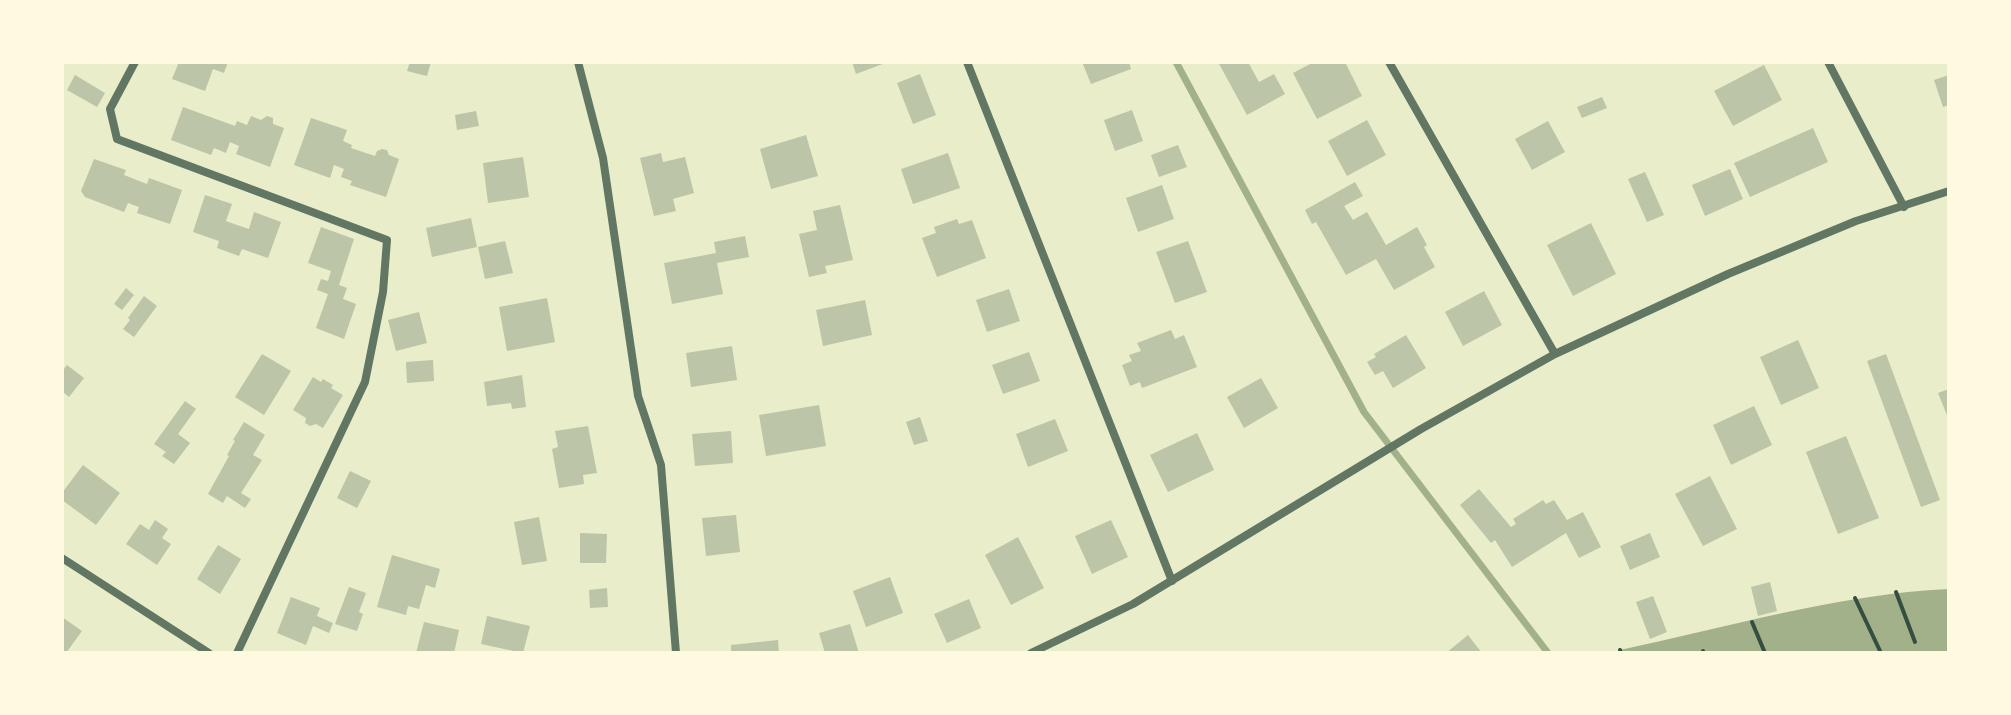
<!DOCTYPE html>
<style>
body{margin:0}
#map{position:relative;width:2011px;height:715px;overflow:hidden;background:#e9edc9;font-family:"Public Sans",sans-serif}
canvas{display:block}
.frame{position:absolute;inset:0;border:64px solid #fefae0;pointer-events:none}
</style>
<div id="map">
<canvas width="2011" height="715"></canvas>
<div class="frame"></div>
</div>
<script>
const ctx = document.querySelector('canvas').getContext('2d');
ctx.lineJoin = 'round';
function paint(path, color) {
  ctx.fillStyle = color;
  ctx.fill(path, 'evenodd');
}
function stroke(path, color, width, dash) {
  ctx.strokeStyle = color;
  ctx.lineWidth = width;
  ctx.lineCap = dash ? 'butt' : 'round';
  ctx.setLineDash(dash || []);
  ctx.stroke(path);
}
const water = new Path2D(`
 M1949 589V653H1615L1620 650C1728 627 1839 594 1949 589Z`);
const stream = new Path2D(`
 M1176 62 1364 412 1548 653`);
const building = new Path2D(`
 M179 62H228L224 73 213 69 205 91 172 79Z
 M410 62H431L427 76 407 71Z
 M852 62H888L856 74Z
 M1082 62H1129L1131 69 1091 84Z
 M1218 62H1248L1259 82 1274 74 1285 94 1247 115Z
 M1314 62H1345L1362 96 1317 119 1293 73Z
 M1764 65 1782 100 1733 126 1714 91Z
 M920 74 936 115 913 124 897 83Z
 M75 75 105 93 97 107 67 90Z
 M1949 75V105L1943 107 1934 80Z
 M1602 97 1607 108 1582 118 1577 107Z
 M183 107 235 126 237 121 247 125 251 116 261 120 267 116 273 118V124L284 128 270 167 236 154 239 146 230 142 226 153 214 148 211 155 171 140Z
 M1132 110 1143 141 1115 151 1104 120Z
 M476 111 479 126 457 130 455 115Z
 M311 118 347 130 343 141 352 145 351 148 375 156 377 151 382 149 387 150 389 155 399 159 386 197 350 185 352 181 341 177 344 169 334 165 330 178 294 165Z
 M1367 120 1386 155 1347 176 1328 141Z
 M1548 121 1565 152 1532 170 1515 139Z
 M1813 128 1828 162 1750 197 1734 163Z
 M806 135 818 176 771 189 760 149Z
 M1178 145 1187 167 1159 177 1151 155Z
 M661 153 663 162 685 157 694 193 673 199 676 211 654 216 640 158Z
 M948 153 960 188 913 204 901 169Z
 M523 157 529 197 488 203 483 163Z
 M94 159 126 170 124 175 147 184 149 178 182 190 170 224 137 213 139 207 128 203 124 212 85 197 81 191Z
 M1730 169 1743 199 1705 216 1692 185Z
 M1645 172 1664 215 1647 222 1628 179Z
 M1355 182 1363 196 1344 206 1353 220 1367 212 1386 245 1417 227 1427 245 1424 247 1435 267 1394 290 1376 259 1346 275 1316 222 1312 224 1305 210Z
 M1162 185 1174 219 1138 232 1126 198Z
 M205 195 232 204 226 221 237 225 249 229 254 212 281 222 268 258 242 249 239 256 217 248 219 241 193 232Z
 M840 205 853 260 825 266 827 273 809 277 799 234 817 230 813 211Z
 M471 218 477 247 432 257 426 228Z
 M957 219 959 224 972 220 986 258 937 277 922 238 936 233 934 227Z
 M1591 223 1616 274 1573 296 1547 245Z
 M321 227 354 239 339 285 347 288 343 299 356 304 344 339 316 328 328 294 317 290 321 279 328 281 331 271 308 263Z
 M745 236 749 257 717 263 723 294 672 304 664 263 716 253 714 242Z
 M505 241 513 273 485 279 478 247Z
 M1188 241 1207 292 1175 303 1156 252Z
 M126 288 134 295 122 310 114 304Z
 M1009 289 1020 321 987 332 976 300Z
 M1484 291 1502 325 1463 346 1445 312Z
 M144 296 157 306 134 337 123 329 130 320 128 318Z
 M547 298 555 342 507 351 499 307Z
 M865 300 872 335 823 346 816 310Z
 M419 312 427 343 396 351 388 320Z
 M1171 330 1175 339 1184 335 1197 367 1142 388 1140 382 1130 386 1122 365 1132 361 1129 355 1141 351 1137 343Z
 M1406 335 1426 368 1393 388 1383 371 1375 375 1367 362 1376 357 1374 354Z
 M1798 340 1819 388 1781 405 1760 357Z
 M732 346 737 380 691 387 686 353Z
 M1029 352 1040 381 1003 394 992 365Z
 M262 354 291 371 264 415 235 397Z
 M1886 354 1940 500 1921 507 1867 361Z
 M433 360 434 381 407 383 406 362Z
 M67 365 84 378 69 397 62 391V371Z
 M522 375 526 407 512 409 511 403 487 406 484 382Z
 M313 377 321 382 323 379 333 385 331 388 343 395 323 428 316 424 310 426 305 423 306 418 293 410Z
 M1261 378 1278 408 1244 428 1227 397Z
 M1949 389V420L1938 393Z
 M185 401 196 409 178 434 190 443 174 464 162 456 166 452 154 444Z
 M819 405 826 446 766 456 759 415Z
 M1754 406 1772 445 1731 465 1713 425Z
 M920 417 928 441 914 445 906 422Z
 M1055 419 1068 451 1028 467 1016 434Z
 M244 422 265 435 253 455 262 460 241 493 251 499 245 508 227 496 223 503 208 494 229 456 227 455 235 441 233 440Z
 M588 426 597 473 583 475 584 484 559 488 552 449 558 447 555 431Z
 M731 431 733 463 695 466 692 434Z
 M1197 433 1214 470 1168 492 1150 455Z
 M1846 436 1879 518 1838 534 1806 452Z
 M83 465 120 493 96 525 62 500V493Z
 M350 471 371 481 357 508 337 498Z
 M1710 476 1737 529 1703 546 1675 494Z
 M1479 489 1511 527 1516 524 1513 519 1543 500 1546 504 1554 500 1567 520 1583 512 1601 547 1579 558 1566 533 1512 567 1495 540 1491 543 1460 505Z
 M736 515 740 552 706 556 702 518Z
 M539 517 547 561 522 565 514 522Z
 M155 520 168 529 162 538 171 544 157 565 126 544 140 524 149 530Z
 M1111 520 1128 557 1092 574 1075 536Z
 M580 533 607 534 606 563H580Z
 M1650 533 1660 557 1630 570 1620 546Z
 M1018 537 1044 588 1011 605 985 555Z
 M218 545 241 559 220 594 197 579Z
 M392 555 440 569 435 588 426 585 419 609 408 606 406 615 377 607Z
 M890 577 903 613 866 627 853 591Z
 M1770 582 1777 611 1758 616 1751 587Z
 M349 587 366 593 359 612 363 614 357 631 335 624Z
 M607 588 608 607 590 608 589 590Z
 M1653 596 1667 632 1650 639 1636 602Z
 M291 597 320 608 317 616 333 623 329 633 313 626 306 645 277 633Z
 M969 599 981 628 947 643 934 614Z
 M487 616 530 626 523 653 481 644Z
 M62 617 82 631 66 653H62Z
 M424 622 459 630 454 653H416Z
 M850 624 859 653H825L819 633Z
 M1468 635 1482 653H1446Z
 M778 640 779 653H731V645Z`);
const path = new Path2D(`
 M1896 592 1915 642
 M1855 598 1881 653
 M1752 622 1765 653
 M1620 650 1621 653
 M1703 651 1704 653`);
const minor = new Path2D(`
 M135 62 110 109 117 139 387 240 383 292 365 382 237 653
 M578 62 603 158 638 396 661 465 676 653
 M967 62 1172 581
 M1389 62 1555 354
 M1828 62 1904 207
 M62 558 209 653
 M1031 653 1133 604 1421 429 1555 354 1728 274 1856 221 1949 191`);
paint(water, '#a3b18a');
stroke(stream, '#a3b18a', 7);
paint(building, '#bcc5a7');
stroke(path, '#344e41', 4);
stroke(minor, '#617663', 8);
</script>
